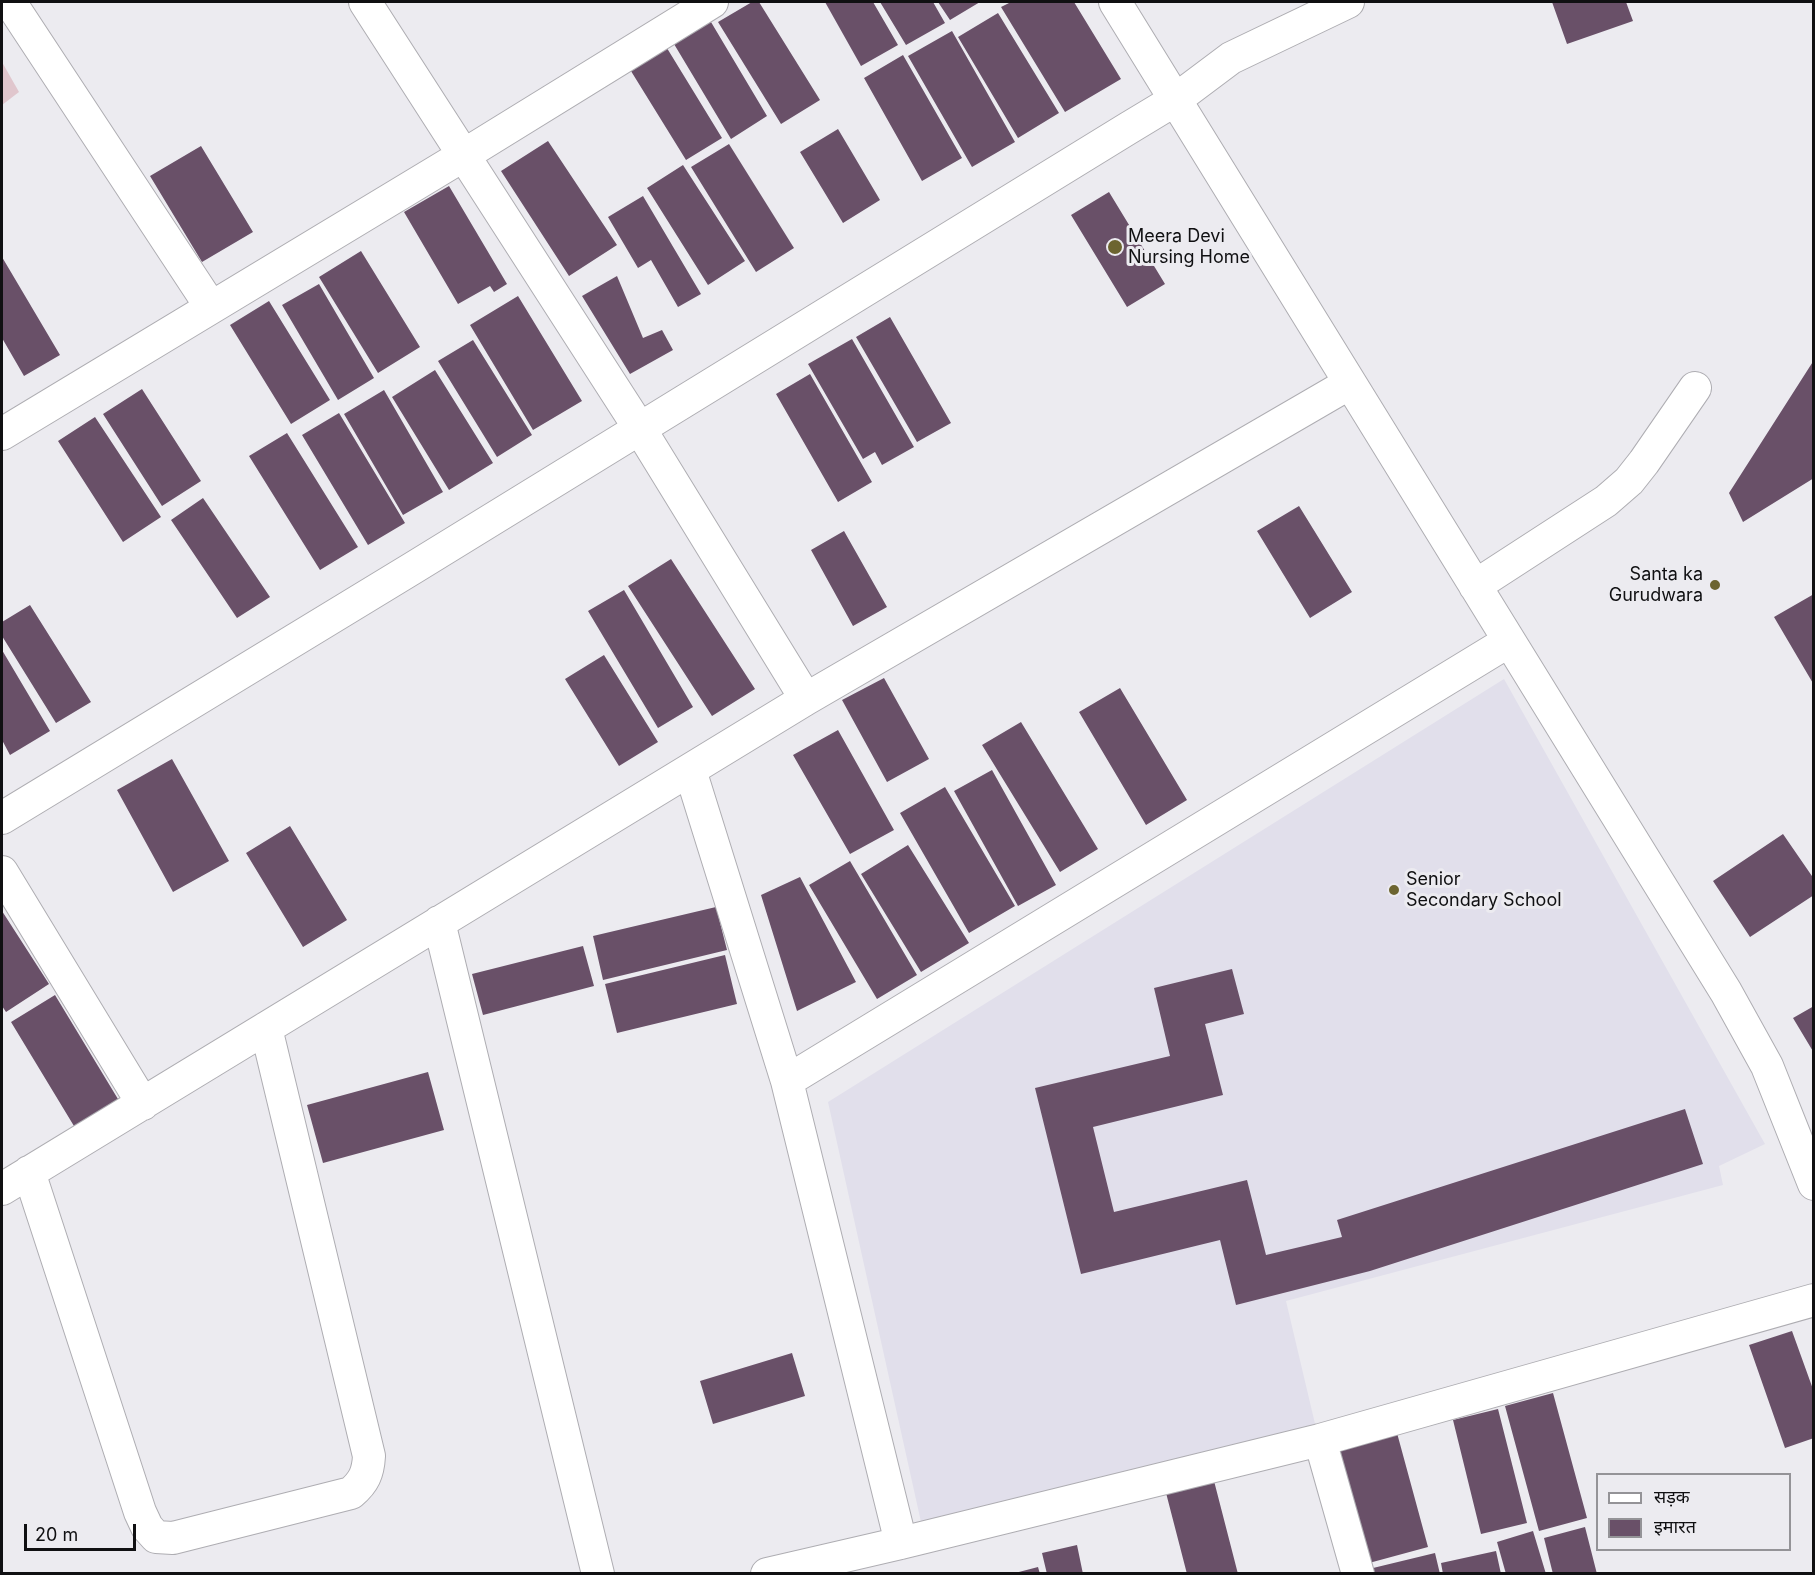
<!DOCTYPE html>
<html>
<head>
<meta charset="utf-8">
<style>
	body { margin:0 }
	#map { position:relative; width:1815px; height:1575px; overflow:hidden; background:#ecebf0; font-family:Inter,"Noto Sans Devanagari",sans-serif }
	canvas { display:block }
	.frame { position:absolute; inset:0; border:3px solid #101012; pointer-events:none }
	.legend { position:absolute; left:1596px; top:1473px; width:195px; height:78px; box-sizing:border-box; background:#ecebf0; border:2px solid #949397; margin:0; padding:8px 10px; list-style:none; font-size:18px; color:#101012 }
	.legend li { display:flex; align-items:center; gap:12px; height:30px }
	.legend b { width:30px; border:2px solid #949397 }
	.scale { position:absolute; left:24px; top:1524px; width:112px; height:27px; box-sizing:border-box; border:3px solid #101012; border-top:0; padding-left:8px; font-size:18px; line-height:21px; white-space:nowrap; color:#101012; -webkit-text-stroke:4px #ecebf0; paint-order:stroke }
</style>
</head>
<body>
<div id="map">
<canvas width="1815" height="1575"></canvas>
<div class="frame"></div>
<ul class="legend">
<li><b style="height:8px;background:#fff"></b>सड़क</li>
<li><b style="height:16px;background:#695068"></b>इमारत</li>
</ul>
<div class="scale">20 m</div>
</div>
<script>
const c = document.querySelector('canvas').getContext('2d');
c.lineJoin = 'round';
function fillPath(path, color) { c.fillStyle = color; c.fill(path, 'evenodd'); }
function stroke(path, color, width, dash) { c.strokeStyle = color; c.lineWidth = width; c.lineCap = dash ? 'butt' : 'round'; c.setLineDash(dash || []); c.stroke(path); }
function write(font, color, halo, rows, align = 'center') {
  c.font = font + ' Inter,sans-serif'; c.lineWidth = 6; c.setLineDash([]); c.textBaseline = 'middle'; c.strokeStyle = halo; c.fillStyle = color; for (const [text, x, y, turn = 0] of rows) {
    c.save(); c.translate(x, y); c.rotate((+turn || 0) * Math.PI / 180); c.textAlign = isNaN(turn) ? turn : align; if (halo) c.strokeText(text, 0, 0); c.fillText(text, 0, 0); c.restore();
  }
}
fillPath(new Path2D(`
	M1504 679 1765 1144 1719 1166 1723 1185 1286 1301 1316 1428 921 1522 828 1102Z`), '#e1dfeb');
fillPath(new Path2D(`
	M2 62 19 92 2 105Z`), '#e0c6cd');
fillPath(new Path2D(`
	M752 2H759L820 100 781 124 718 22Z
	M825 2H873L898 45 861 66Z
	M880 2H933L945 23 906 45Z
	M938 2H980L950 20Z
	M1011 2H1074L1121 79 1065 112 1001 7Z
	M1552 2H1626L1633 21 1567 44Z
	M998 13 1059 113 1018 138 958 37Z
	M708 17 767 116 731 139 671 39Z
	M952 31 1015 142 972 167 908 56Z
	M662 40 722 138 686 160 626 63Z
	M903 55 962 158 922 181 864 78Z
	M838 129 880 200 843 223 800 152Z
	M548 141 617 245 569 276 501 171Z
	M729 144 794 248 756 272 691 167Z
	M201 146 253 232 202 262 150 176Z
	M683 165 745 261 708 285 647 188Z
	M449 186 507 284 494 292 490 286 458 304 404 212Z
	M1109 192 1165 284 1127 307 1071 215Z
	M643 196 701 294 678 307 651 260 638 268 608 217Z
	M361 251 420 347 378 373 319 277Z
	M2 257 60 355 24 376 2 338Z
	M617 276 643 338 662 330 673 350 630 374 582 296Z
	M319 284 374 378 338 400 282 305Z
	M518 296 582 401 533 430 470 325Z
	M269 301 330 400 291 424 230 325Z
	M890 317 951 423 917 442 856 337Z
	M852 339 914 447 882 465 875 452 863 459 808 364Z
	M473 340 532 435 497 457 438 361Z
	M1814 360V478L1743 522 1729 493Z
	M435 370 493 463 449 490 392 397Z
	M810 374 872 482 838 502 776 394Z
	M142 389 201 481 162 506 103 414Z
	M384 390 443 492 403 515 344 414Z
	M339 413 405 523 368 545 302 435Z
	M95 417 161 517 123 542 58 441Z
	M287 433 358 547 320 570 249 456Z
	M203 498 270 597 237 618 171 520Z
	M1299 506 1352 592 1310 618 1257 531Z
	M844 531 887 607 853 626 811 550Z
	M671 559 755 689 712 716 628 586Z
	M624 590 693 707 658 728 588 611Z
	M1814 594V685L1774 617Z
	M30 605 91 702 56 723 2 636V622Z
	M2 650 50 731 10 755 2 740Z
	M604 655 658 742 619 766 565 679Z
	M884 678 929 759 887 782 842 700Z
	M1120 688 1187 800 1146 825 1079 712Z
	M1021 722 1098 849 1060 872 982 745Z
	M838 730 894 830 850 854 793 755Z
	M172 759 229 861 173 892 117 790Z
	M992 770 1056 885 1018 906 954 791Z
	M945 787 1015 906 969 933 900 813Z
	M290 826 347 920 303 947 246 853Z
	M1783 834 1814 879V895L1750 937 1713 881Z
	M908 845 969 943 921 972 861 874Z
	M850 861 917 975 877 999 809 885Z
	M800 877 856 982 797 1011 761 895Z
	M716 907 727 950 603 980 593 936Z
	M2 911 49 984 6 1012 2 1006Z
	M583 946 594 986 483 1015 472 974Z
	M725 955 737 1004 617 1033 605 984Z
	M1232 969 1244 1014 1205 1024 1223 1095 1093 1127 1114 1212 1247 1180 1266 1255 1342 1237 1337 1220 1685 1109 1703 1164 1370 1271 1236 1305 1220 1240 1081 1274 1035 1088 1170 1056 1154 988Z
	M55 995 121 1104 77 1131 11 1022Z
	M1814 1006V1053L1793 1018Z
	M428 1072 444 1130 323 1163 307 1105Z
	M1792 1331 1814 1392V1438L1785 1448 1749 1345Z
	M792 1353 805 1396 713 1424 700 1381Z
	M1553 1393 1587 1518 1539 1531 1505 1406Z
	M1498 1409 1527 1523 1481 1534 1453 1420Z
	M1397 1433 1428 1547 1369 1563 1339 1448Z
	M1213 1477 1238 1574H1187L1165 1489Z
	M1585 1527 1597 1574H1553L1544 1538Z
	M1533 1531 1546 1574H1506L1497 1542Z
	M1077 1545 1083 1574H1047L1042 1553Z
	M1496 1551 1501 1574H1443L1441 1563Z
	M1435 1553 1440 1574H1374L1373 1568Z
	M1038 1567 1040 1574H1015V1573Z`), '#695068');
const minor = new Path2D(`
	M10 2 211 307
	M365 2 640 429 806 699
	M1115 2 1726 992 1767 1066 1814 1184
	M2 434 464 155 712 2
	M1475 586 1606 501 1629 481 1644 462 1695 388
	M690 770 787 1081 901 1543
	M2 818 413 568 1127 129 1175 100 1231 58 1348 2
	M2 872 143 1104
	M439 922 598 1574
	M787 1081 1509 641
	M29 1172 140 1512 147 1527 156 1537 173 1538 351 1493C364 1482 368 1473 369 1456L266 1028
	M2 1189 806 699 1350 383
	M1320 1440 1358 1574
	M767 1574 901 1543 1320 1440 1814 1300`);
stroke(minor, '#aeadb2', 34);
stroke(minor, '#fff', 32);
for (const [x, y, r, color] of [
	[1115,247,8,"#6c6430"],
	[1715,585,6,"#6c6430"],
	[1394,890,6,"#6c6430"]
]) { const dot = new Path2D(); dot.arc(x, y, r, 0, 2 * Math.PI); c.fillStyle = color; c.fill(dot); stroke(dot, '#ecebf0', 2); }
write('18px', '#101012', '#ecebf0', [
	["Meera Devi",1128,237],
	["Nursing Home",1128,258],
	["Santa ka",1703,575,"right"],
	["Gurudwara",1703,596,"right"],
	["Senior",1406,880],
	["Secondary School",1406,901]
], 'left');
</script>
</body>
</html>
